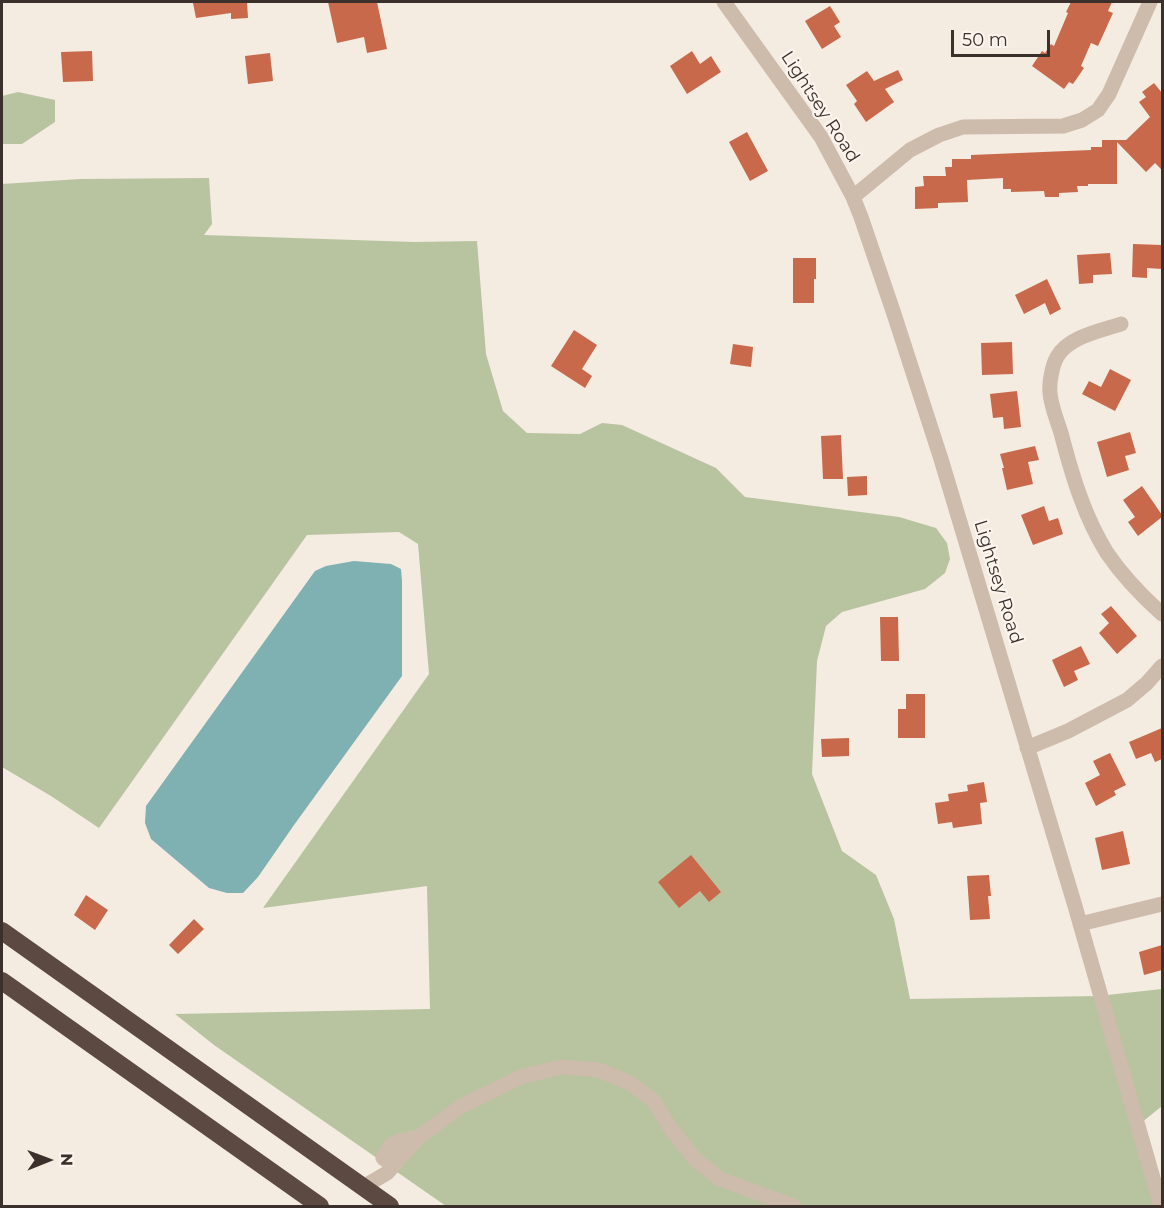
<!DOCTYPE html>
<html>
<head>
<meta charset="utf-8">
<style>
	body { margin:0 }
	#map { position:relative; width:1164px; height:1208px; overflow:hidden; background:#f4ebe1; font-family:Montserrat,sans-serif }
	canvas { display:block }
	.frame { position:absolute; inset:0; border:3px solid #3b302b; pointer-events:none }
	.north { position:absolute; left:18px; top:1130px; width:60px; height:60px; -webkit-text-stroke:4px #fbf5ee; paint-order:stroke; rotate:89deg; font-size:16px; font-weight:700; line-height:24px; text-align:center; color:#3b302b }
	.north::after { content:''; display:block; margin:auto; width:21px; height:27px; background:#3b302b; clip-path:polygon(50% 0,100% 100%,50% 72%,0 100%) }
	.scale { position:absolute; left:951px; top:30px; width:99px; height:27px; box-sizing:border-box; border:3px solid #3b302b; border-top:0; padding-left:8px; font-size:18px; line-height:21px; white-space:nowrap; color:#3b302b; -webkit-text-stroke:4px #fbf5ee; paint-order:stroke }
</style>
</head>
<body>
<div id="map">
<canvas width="1164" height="1208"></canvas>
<div class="frame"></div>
<div class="north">N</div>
<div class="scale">50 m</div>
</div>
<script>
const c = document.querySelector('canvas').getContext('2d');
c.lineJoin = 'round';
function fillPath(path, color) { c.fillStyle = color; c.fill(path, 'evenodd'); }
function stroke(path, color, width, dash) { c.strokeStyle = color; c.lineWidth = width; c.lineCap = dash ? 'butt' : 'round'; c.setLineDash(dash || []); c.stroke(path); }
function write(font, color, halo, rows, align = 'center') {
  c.font = font + ' Montserrat,sans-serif'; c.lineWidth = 4.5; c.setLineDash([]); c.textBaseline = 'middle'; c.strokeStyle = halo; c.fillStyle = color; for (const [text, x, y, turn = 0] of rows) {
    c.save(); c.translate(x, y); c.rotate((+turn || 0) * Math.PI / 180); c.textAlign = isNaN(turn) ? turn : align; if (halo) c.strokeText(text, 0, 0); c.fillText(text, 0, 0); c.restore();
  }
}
fillPath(new Path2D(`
	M18 92 55 100V122L22 144H2V96Z
	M209 178 212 224 204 235 414 242 477 241 486 354 503 411 527 433 580 434 602 423 622 425 716 468 745 497 899 517 936 528 947 543 950 559 945 573 925 589 842 612 826 626 817 661 812 774 842 851 876 875 894 919 910 999 1098 996 1162 989V1106L1136 1127 1160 1206H446L214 1045 175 1014 430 1009 427 886 263 908 429 674 418 544 399 532 307 535 99 828 51 796 2 767V184L80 179Z`), '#b8c4a0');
fillPath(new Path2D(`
	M354 561 391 564 401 569 402 581V676L294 825 258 877 243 893H227L209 888 151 839 145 823 146 806 315 571 326 566Z`), '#7fb0b2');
fillPath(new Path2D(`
	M204 2H247L248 18 231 19V13L196 18 193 3Z
	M328 2H377L387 49 367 53 364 37 337 43Z
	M1071 2H1112L1108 11 1113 13 1098 46 1091 43 1081 66 1084 68 1073 84 1069 82 1064 89 1032 66 1042 51 1045 53 1051 44 1054 46 1068 13 1066 12Z
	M830 6 840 22 834 26 841 37 822 49 805 21Z
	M92 51 93 81 63 82 61 52Z
	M692 51 700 64 711 56 721 72 687 94 670 66Z
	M270 53 273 81 248 84 245 56Z
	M898 70 903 80 885 89 894 102 866 122 854 104 857 101 846 85 867 71 874 81Z
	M1154 83 1162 93V170L1155 163 1146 172 1117 142V184H1088V186H1077L1078 192 1059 193V197H1045L1044 191 1011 192V189H1003V178L967 180 968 202 938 203V208L915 209V187L924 186 923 176H946L945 167H952V159H971V155L1091 150V147H1102V140H1126L1150 117 1139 102 1146 97 1142 92Z
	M747 132 768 171 750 181 729 142Z
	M1133 244 1162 245V269L1147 268V278L1132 277Z
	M1110 253 1112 274 1093 275V283L1079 284 1077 255Z
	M793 258H816V279H814V303H793Z
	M1047 279 1061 309 1050 315 1045 303 1024 314 1015 295Z
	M574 330 597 345 582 369 592 376 585 388 551 366Z
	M1012 342 1013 374 982 375 981 343Z
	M733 344 753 347 751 367 730 364Z
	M1110 369 1131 380 1115 411 1082 394 1089 381 1101 387Z
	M1017 391 1021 427 1004 429 1003 417 993 418 990 394Z
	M1130 432 1136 453 1125 456 1129 470 1107 477 1097 442Z
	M841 435 843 479H823L821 436Z
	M1035 446 1039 460 1028 462 1033 484 1007 490 1002 468H1004L1000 454Z
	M867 476V495L848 496 847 477Z
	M1142 486 1162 515V517L1138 536 1128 522 1135 517 1123 500Z
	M1044 506 1049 521 1058 518 1063 534 1033 545 1021 515Z
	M1111 606 1137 636 1117 654 1099 633 1109 623 1101 614Z
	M880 617H898L899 661H881Z
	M1081 646 1090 664 1074 671 1078 680 1064 687 1052 660Z
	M906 694H925V738H898V709H906Z
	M1162 728V759L1155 762 1151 753 1136 759 1129 742Z
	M849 738V756L822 757 821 739Z
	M1110 753 1126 785 1114 791 1116 795 1096 806 1085 783 1100 775 1093 761Z
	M984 782 987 802 980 803 982 824 953 828 952 822 938 824 935 803 949 801 948 794 968 791 967 785Z
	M1123 831 1130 864 1102 870 1095 838Z
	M691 855 721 892 709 902 700 891 679 908 658 882Z
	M989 875 991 896H988L990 919 970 920 967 876Z
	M86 895 108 910 95 930 74 915Z
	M194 919 204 929 178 954 169 945Z
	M1162 945V970L1144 975 1139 952Z`), '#c8694b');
stroke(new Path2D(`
	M724 2 821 137 853 197 861 217 894 314 941 459 1075 906 1161 1206
	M853 197 910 150 939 135 963 127 1063 126 1082 120 1098 110 1109 94 1150 2
	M1121 324C1100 331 1068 337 1057 357 1052 366 1049 383 1050 393 1051 406 1057 420 1061 433 1072 475 1084 516 1107 553 1122 575 1142 596 1162 614
	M1027 748 1068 731 1127 700 1147 683 1162 666
	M1080 924 1162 904
	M393 1165 383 1158C393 1138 399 1142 419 1137
	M363 1187 387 1173 419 1137 460 1107 521 1077 561 1067 599 1070 630 1083 653 1100 671 1129 696 1160 720 1179 794 1206`), '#cdbbac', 15);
stroke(new Path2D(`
	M2 931 390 1206
	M2 981 320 1206`), '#5c4a42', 18);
write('18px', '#3b302b', '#fbf5ee', [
	["Lightsey Road",820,107,57],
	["Lightsey Road",998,582,73]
]);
</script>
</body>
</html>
